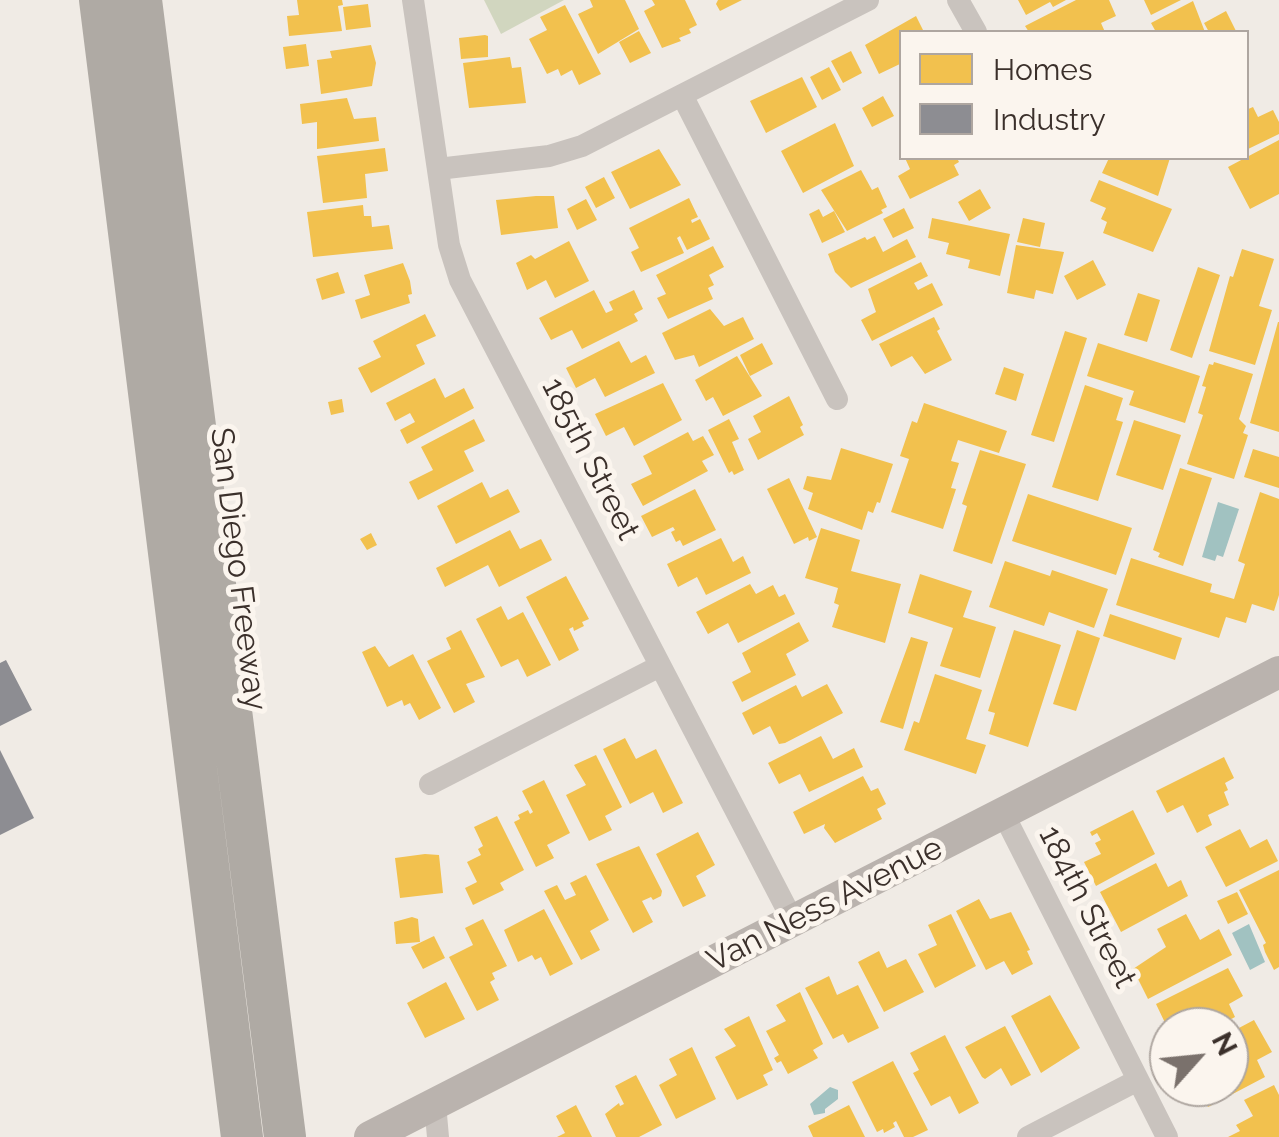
<!DOCTYPE html>
<html>
<head>
<meta charset="utf-8">
<style>
	body { margin:0 }
	#map { position:relative; width:1279px; height:1137px; overflow:hidden; background:#f0ebe5; font-family:Raleway,sans-serif }
	canvas { display:block }
	.legend { position:absolute; left:899px; top:30px; width:350px; height:130px; box-sizing:border-box; background:#fbf5ee; border:2px solid #aea6a0; margin:0; padding:12px 18px; list-style:none; font-size:30px; color:#3b302b }
	.legend li { display:flex; align-items:center; gap:20px; height:50px }
	.legend b { width:50px; border:2px solid #aea6a0 }
	.north { position:absolute; left:1149px; top:1007px; width:100px; height:100px; box-sizing:border-box; background:#fbf5ee; border:2px solid #aea6a0; border-radius:50%; rotate:63deg; font-size:28px; font-weight:700; line-height:40px; text-align:center; color:#3b302b }
	.north::after { content:''; display:block; margin:auto; width:35px; height:45px; background:#7a716c; clip-path:polygon(50% 0,100% 100%,50% 72%,0 100%) }
</style>
</head>
<body>
<div id="map">
<canvas width="1279" height="1137"></canvas>
<ul class="legend">
<li><b style="height:28px;background:#f2c14e"></b>Homes</li>
<li><b style="height:28px;background:#8d8d92"></b>Industry</li>
</ul>
<div class="north">N</div>
</div>
<script>
const c = document.querySelector('canvas').getContext('2d');
c.lineJoin = 'round';
function fillPath(path, color) { c.fillStyle = color; c.fill(path, 'evenodd'); }
function stroke(path, color, width, dash) { c.strokeStyle = color; c.lineWidth = width; c.lineCap = dash ? 'butt' : 'round'; c.setLineDash(dash || []); c.stroke(path); }
function write(font, color, halo, rows, align = 'center') {
  c.font = font + ' Raleway,sans-serif'; c.lineWidth = 10; c.setLineDash([]); c.textBaseline = 'middle'; c.strokeStyle = halo; c.fillStyle = color; for (const [text, x, y, turn = 0] of rows) {
    c.save(); c.translate(x, y); c.rotate((+turn || 0) * Math.PI / 180); c.textAlign = isNaN(turn) ? turn : align; if (halo) c.strokeText(text, 0, 0); c.fillText(text, 0, 0); c.restore();
  }
}
fillPath(new Path2D(`
	M484 0H564L501 34Z`), '#d1d6bf');
fillPath(new Path2D(`
	M1218 502 1239 509 1223 557 1217 555 1215 561 1202 557Z
	M1249 924 1265 962 1250 970 1232 933Z
	M830 1087 838 1090V1099L825 1109V1113L814 1115 810 1104Z`), '#a1c2c1');
fillPath(new Path2D(`
	M297 0H342L343 5 338 6 342 31 289 36 287 16 299 15Z
	M590 0H625L639 29 598 54 578 14 593 7Z
	M652 0H685L697 25 689 29 691 33 679 38 681 41 662 48 644 11 655 5Z
	M718 0H742L720 11 716 4Z
	M1018 0H1066L1053 7 1050 2 1026 15Z
	M1076 0H1109L1116 16 1101 23 1105 32H1029L1025 26Z
	M1144 0H1181L1151 15Z
	M1193 1 1205 32H1156L1151 23Z
	M368 4 371 27 346 30 343 7Z
	M565 5 601 74 579 85 572 70 561 76 558 69 547 74 529 39 547 30 540 17Z
	M1226 11 1236 31 1209 32 1204 23Z
	M916 16 924 32H902V63L879 74 865 45Z
	M639 31 651 53 630 63 619 42Z
	M485 35 488 36V57L461 59 459 38Z
	M306 44 309 66 286 69 283 47Z
	M371 45 376 63 372 86 321 94 317 60 332 58 330 51Z
	M851 51 862 73 843 83 831 61Z
	M510 57 512 68 521 67 526 103 469 108 463 63Z
	M829 67 841 90 822 100 810 77Z
	M802 77 817 107 766 133 750 101Z
	M883 96 894 116 872 127 862 108Z
	M347 98 354 119 376 117 379 141 317 149V122L302 124 300 104Z
	M1253 107 1258 117 1273 110 1279 122V134L1246 150V110Z
	M835 123 854 166 803 193 781 151Z
	M1279 140V194L1250 209 1228 167Z
	M385 148 388 171 365 174 367 198 323 203 317 156Z
	M659 149 681 185 630 209 611 172Z
	M905 158H957L959 162 954 165 959 175 910 199 898 176 910 169Z
	M1109 158H1170L1158 196 1102 173Z
	M861 170 872 190 878 187 887 207 881 210 883 213 847 231 821 190Z
	M604 177 615 198 596 208 585 187Z
	M1099 180 1172 209 1153 252 1103 233 1107 222 1101 219 1106 208 1090 201Z
	M980 189 991 208 969 221 958 202Z
	M536 196H554L558 228 501 235 496 200Z
	M689 198 698 217 691 220 692 223 700 219 710 239 687 250 680 236 677 238 684 253 641 272 631 252 639 248 629 228Z
	M586 199 597 220 577 230 567 209Z
	M363 205 364 216H371L372 227 389 225 393 249 313 257 307 212Z
	M904 208 914 228 893 238 883 219Z
	M819 209 823 217 834 211 845 232 822 243 809 214Z
	M932 218 1010 234 1000 276 968 268 970 260 946 254 949 243 928 238Z
	M1023 218 1045 223 1040 247 1017 242Z
	M875 236 883 252 907 239 916 257 851 288 835 272 828 254 865 237 867 240Z
	M569 241 589 281 555 298 546 280 527 290 516 263 531 255 535 259Z
	M1016 245 1064 252 1053 294 1036 290 1034 299 1007 293Z
	M713 246 724 267 709 275 714 285 708 288 713 299 668 319 657 298 666 294 656 275Z
	M1242 249 1274 259 1259 306 1272 310 1255 365 1209 351 1230 276 1233 277Z
	M1093 260 1106 285 1077 300 1064 276Z
	M921 262 928 276 914 283 918 290 932 283 943 305 872 341 861 320 876 312 868 289Z
	M403 263 410 281 412 294 408 295 410 303 361 319 355 300 370 295 364 275Z
	M1198 267 1220 275 1192 358 1170 350Z
	M338 272 345 293 322 300 316 279Z
	M594 290 606 313 613 310 609 302 634 290 643 309 634 314 638 321 582 349 572 330 551 340 539 318Z
	M1138 293 1160 300 1147 342 1124 335Z
	M710 309 724 326 743 317 754 339 699 367 694 355 675 360 662 333Z
	M425 314 436 336 416 345 425 364 371 393 358 368 381 357 373 341Z
	M934 317 940 329 937 331 952 360 925 374 912 356 891 367 879 344Z
	M1278 322H1279V432L1250 423Z
	M1065 331 1087 338 1054 442 1031 435Z
	M619 341 631 363 646 355 655 373 605 397 595 378 576 388 566 368Z
	M762 343 773 364 750 376 740 355Z
	M1098 343 1200 376 1185 423 1129 405 1134 391 1087 376Z
	M737 356 762 396 723 416 713 397 706 401 695 380Z
	M1214 362 1253 374 1239 419 1246 426 1243 433 1248 435 1234 479 1187 464 1203 415 1198 413 1206 387 1202 386 1209 364 1213 365Z
	M1004 367 1024 374 1016 401 995 394Z
	M435 378 445 398 464 388 474 408 407 444 400 430 415 422 410 413 395 421 386 403Z
	M663 383 682 420 634 446 624 427 606 436 595 414Z
	M1085 385 1123 398 1116 420 1123 422 1098 501 1052 487Z
	M789 396 803 425 800 427 804 435 758 460 748 439 761 432 753 416Z
	M342 399 344 412 331 415 328 402Z
	M924 403 1007 431 999 453 958 440 951 461 959 463 951 488 956 489 943 529 891 512 909 459 900 456 912 421 917 423Z
	M474 419 485 441 464 451 474 471 418 500 409 482 433 470 421 447Z
	M729 419 739 439 732 442 744 470 734 475 732 471 729 473 708 430Z
	M1134 420 1181 435 1163 490 1116 475Z
	M688 432 693 441 703 436 714 455 702 461 708 471 643 506 631 484 652 474 643 456Z
	M841 448 893 464 880 503 877 502 873 513 868 511 862 530 808 509 813 493 803 489 807 476 831 480Z
	M1253 449 1279 457V488L1244 477Z
	M980 450 1026 464 992 564 953 551 967 506 962 504Z
	M1180 468 1212 478 1183 566 1158 557 1160 553 1153 550Z
	M789 478 817 537 809 541 808 537 794 544 767 489Z
	M482 482 490 498 508 489 520 512 456 544 437 506Z
	M695 489 716 530 683 546 680 540 676 542 671 532 675 530 673 527 652 537 641 516Z
	M1260 492 1279 499V595L1274 611 1252 604 1246 623 1226 617 1219 638 1116 605 1131 558 1212 584 1210 592 1234 599 1245 564 1238 561Z
	M1028 494 1132 528 1116 575 1012 541Z
	M821 528 860 540 851 571 901 584 885 643 832 627 839 605 834 603 838 588 805 578Z
	M510 530 520 549 541 539 552 560 499 587 488 565 445 587 436 568Z
	M371 533 377 545 367 550 360 539Z
	M721 538 733 562 743 556 751 573 706 595 697 577 678 587 667 564Z
	M1005 561 1050 576 1052 570 1108 589 1094 628 1049 612 1044 626 989 607Z
	M920 574 972 591 963 617 996 627 980 678 940 666 953 628 908 613Z
	M566 576 589 619 582 622 584 626 574 631 573 627 569 629 579 650 559 661 526 597Z
	M750 584 756 594 773 585 779 597 785 594 795 614 738 643 728 623 708 634 696 612Z
	M501 606 508 620 523 612 551 665 527 677 518 659 501 667 476 619Z
	M1110 614 1182 638 1175 660 1103 636Z
	M799 622 809 641 786 654 796 675 742 702 732 682 751 672 742 653Z
	M461 630 485 677 466 684 475 702 454 713 427 661 451 649 446 638Z
	M1014 630 1061 645 1028 747 989 734 995 713 988 711Z
	M1077 630 1100 638 1076 711 1053 704Z
	M911 637 928 642 903 729 880 722Z
	M375 646 389 667 413 654 441 708 419 720 410 703 404 706 402 700 387 707 362 652Z
	M935 674 982 690 966 739 986 745 976 774 904 750 914 721 919 723Z
	M827 684 843 713 785 743 779 744 770 726 753 735 742 713 796 685 802 697Z
	M821 736 833 759 854 748 863 767 809 792 800 774 779 784 768 763Z
	M625 738 636 759 656 749 683 803 663 813 653 792 630 804 603 749Z
	M596 755 622 807 605 816 612 830 589 841 566 795 586 785 574 765Z
	M1224 757 1234 778 1225 783 1228 790 1224 792 1229 805 1208 815 1212 825 1197 833 1183 805 1167 813 1156 791Z
	M863 776 871 791 878 788 886 804 877 809 882 819 835 843 824 828 825 824 804 834 793 812Z
	M544 780 570 833 547 845 554 858 536 867 514 822 520 819 518 815 528 810 530 814 533 812 522 791Z
	M1133 810 1155 854 1096 886 1084 862 1101 854 1095 843 1101 840 1097 833 1092 836 1090 832Z
	M497 816 524 870 500 883 504 890 473 905 465 888 477 882 467 862 481 855 478 849 483 846 474 827Z
	M1240 829 1250 848 1267 839 1278 861 1226 887 1205 847Z
	M698 832 715 865 696 876 706 896 683 907 656 854Z
	M639 846 662 891 661 896 653 900 651 897 642 901 653 922 633 933 596 864Z
	M425 854 439 855 443 893 400 898 395 858Z
	M1156 863 1168 887 1181 880 1188 896 1121 932 1100 892Z
	M1279 870V967L1274 970 1265 952 1263 945 1266 943 1239 890Z
	M586 875 609 920 590 931 600 950 581 960 544 891 557 885 565 900 576 895 570 883Z
	M1237 892 1248 914 1228 924 1217 901Z
	M979 899 990 919 1011 912 1030 950 1027 951 1033 964 1012 975 1004 961 986 970 956 911Z
	M544 909 573 964 550 976 541 957 535 960 532 955 518 962 504 930Z
	M951 914 976 966 935 988 918 954 937 945 928 925Z
	M1186 914 1200 940 1219 929 1232 955 1148 999 1133 969 1166 947 1157 929Z
	M412 917 418 919 420 942 396 944 394 922Z
	M483 919 507 966 492 973 495 979 490 982 499 1000 477 1011 449 957 473 945 465 928Z
	M434 936 445 958 423 969 411 947Z
	M879 951 887 968 906 959 924 992 884 1012 858 962Z
	M1228 968 1243 996 1229 1004 1235 1017 1216 1027H1167L1156 1004Z
	M829 976 837 995 858 985 879 1028 848 1043 843 1034 833 1039 805 988Z
	M446 982 465 1019 425 1038 407 1003Z
	M800 992 823 1044 813 1050 818 1058 788 1074 781 1061 777 1063 774 1058 779 1055 766 1031 786 1021 776 1005Z
	M1050 995 1080 1048 1041 1073 1011 1016Z
	M749 1016 773 1070 763 1075 768 1085 737 1100 715 1057 736 1046 724 1029Z
	M1254 1020 1272 1052 1257 1060 1265 1077 1208 1107 1198 1087H1229V1046L1242 1039 1237 1029Z
	M1005 1026 1031 1075 1011 1086 1001 1068 985 1079 982 1077 965 1047Z
	M945 1035 979 1103 959 1114 950 1096 931 1106 913 1073 919 1070 910 1053Z
	M692 1047 716 1099 676 1119 659 1085 677 1075 669 1059Z
	M893 1061 928 1130 913 1137H904L896 1121 893 1123 895 1127 884 1133 883 1129 877 1132 852 1082Z
	M636 1075 662 1125 639 1137H616L605 1114 619 1103 620 1106 624 1104 615 1086Z
	M1274 1085 1279 1095V1137H1228L1240 1131 1236 1125 1253 1116 1244 1100Z
	M576 1105 592 1137H557L565 1133 556 1116Z
	M849 1105 865 1137H813L808 1126Z`), '#f2c14e');
fillPath(new Path2D(`
	M6 660 32 710 0 726V663Z
	M0 750 34 818 0 835Z`), '#8d8d92');
stroke(new Path2D(`
	M413 0 449 245 460 280 793 921
	M958 0 976 32
	M682 95 837 399
	M438 169 549 156 582 146 868 0
	M430 784 660 666
	M1003 813 1167 1137
	M435 1104 438 1137
	M1028 1137 1138 1080`), '#c9c3be', 22);
stroke(new Path2D(`
	M370 1137 1279 672`), '#bab3ae', 32);
stroke(new Path2D(`
	M100 0 242 1137
	M141 0 285 1137`), '#afaaa4', 42);
write('32px', '#3b302b', '#fbf5ee', [
	["185th Street",590,459,63],
	["San Diego Freeway",238,569,83],
	["Van Ness Avenue",825,905,-27],
	["184th Street",1087,907,63]
]);
</script>
</body>
</html>
